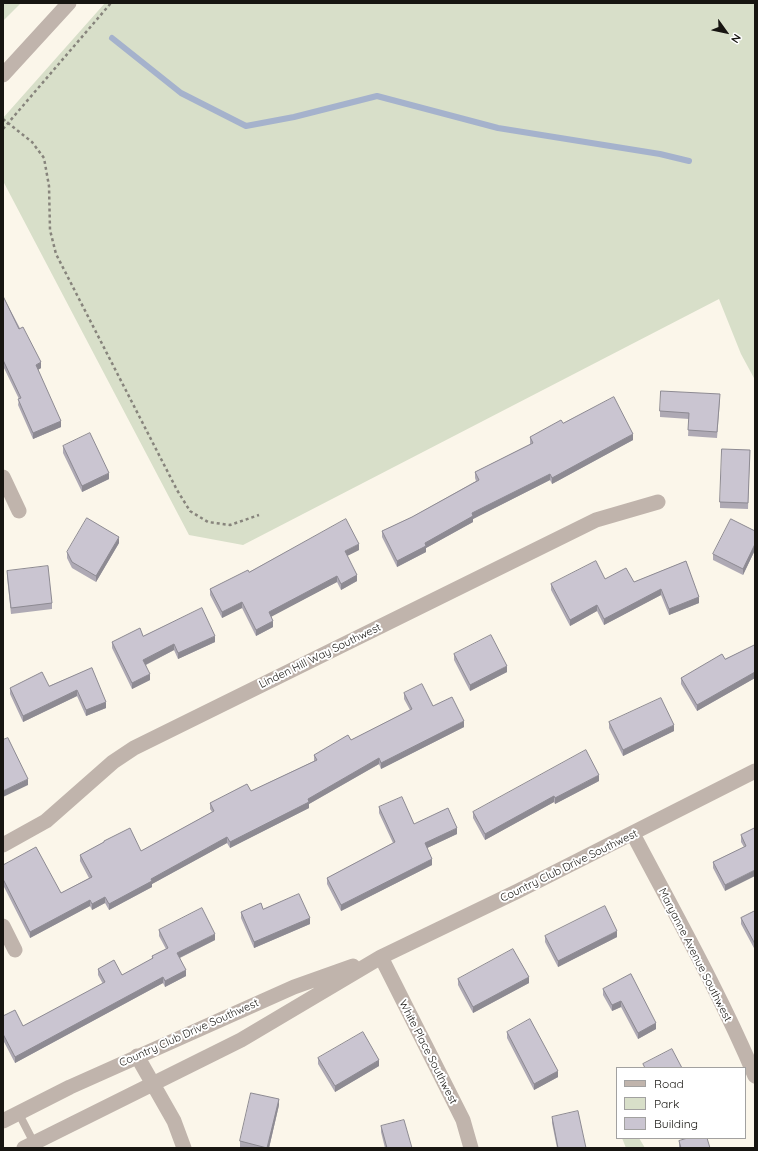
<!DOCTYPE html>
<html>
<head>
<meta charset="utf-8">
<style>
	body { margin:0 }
	#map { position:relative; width:758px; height:1151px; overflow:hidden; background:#fbf6ea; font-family:Quicksand,sans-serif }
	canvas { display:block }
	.frame { position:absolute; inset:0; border:4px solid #171511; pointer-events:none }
	.legend { position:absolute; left:616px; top:1067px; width:130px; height:72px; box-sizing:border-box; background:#fff; border:1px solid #a2a1a0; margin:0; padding:5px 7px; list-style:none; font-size:12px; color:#171511 }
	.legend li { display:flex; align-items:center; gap:8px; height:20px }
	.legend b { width:20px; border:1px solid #a2a1a0 }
	.north { position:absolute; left:706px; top:12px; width:40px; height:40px; -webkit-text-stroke:3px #fff; paint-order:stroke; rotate:123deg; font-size:11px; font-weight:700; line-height:16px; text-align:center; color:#171511 }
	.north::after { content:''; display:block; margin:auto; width:14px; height:18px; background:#171511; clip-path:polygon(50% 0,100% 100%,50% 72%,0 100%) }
</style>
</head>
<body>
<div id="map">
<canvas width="758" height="1151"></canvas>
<div class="frame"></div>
<ul class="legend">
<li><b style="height:5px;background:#c0b4ac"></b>Road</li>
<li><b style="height:11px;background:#d8dfc9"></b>Park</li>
<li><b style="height:11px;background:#cac5d1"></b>Building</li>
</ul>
<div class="north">N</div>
</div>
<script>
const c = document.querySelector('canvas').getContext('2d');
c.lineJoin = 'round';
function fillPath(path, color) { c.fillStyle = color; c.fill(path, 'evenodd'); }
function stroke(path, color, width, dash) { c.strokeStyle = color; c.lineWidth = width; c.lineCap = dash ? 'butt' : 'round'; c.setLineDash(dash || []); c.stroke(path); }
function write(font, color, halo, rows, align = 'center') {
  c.font = font + ' Quicksand,sans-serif'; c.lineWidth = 4; c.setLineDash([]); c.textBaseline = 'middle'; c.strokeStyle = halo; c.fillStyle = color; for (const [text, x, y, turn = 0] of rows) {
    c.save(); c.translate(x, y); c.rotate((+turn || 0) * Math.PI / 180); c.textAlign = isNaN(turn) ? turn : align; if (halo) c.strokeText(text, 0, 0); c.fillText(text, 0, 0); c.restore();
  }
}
fillPath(new Path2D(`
	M3 3H21L3 21Z
	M105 3H755V380L741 354 719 299 243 545 189 535 3 181V118Z
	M622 1138H639L645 1148H626Z`), '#d8dfc9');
stroke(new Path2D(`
	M112 38 181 93 246 126 294 117 377 96 498 128 660 154 689 161`), '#a5b2cc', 6);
stroke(new Path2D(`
	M3 119 32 142 44 158 49 186 50 230 56 254 177 490 190 511 208 522 230 525 259 515
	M3 129 111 3`), '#87847c', 2.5, [3, 3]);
stroke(new Path2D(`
	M19 1114 34 1143`), '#c0b4ac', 8);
stroke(new Path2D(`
	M3 75 69 3
	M3 477 19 511
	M633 834C675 914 720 993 755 1076
	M3 845 46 821 113 762 134 748 596 520 658 502
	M3 926 15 950
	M381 957 463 1120 471 1148
	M137 1056 174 1121 184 1148
	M3 1121 70 1087 294 987 353 966
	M24 1148 241 1040 381 957 518 891 755 771`), '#c0b4ac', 15);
fillPath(new Path2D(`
	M3 296 41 368 38 370 61 427 33 439 18 405 19 399 3 366Z
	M720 400 717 438 688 436 689 419 660 417V411Z
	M563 423 633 440 552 484 550 480 473 519V522L426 548V552L397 567 382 537V531L412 517 476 481 475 478V472L530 444V437Z
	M63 446 109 479 82 492 63 453Z
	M750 450 748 509 720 508V502Z
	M755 531V550L743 575 713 560V554Z
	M119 543 96 582 72 568 67 558V552Z
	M359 550 347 556 357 581 341 590 337 582 271 616 273 627 256 636 242 608 222 618 210 595V589L249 572Z
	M686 561 699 603 669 615 661 595 604 625 597 611 570 626 551 590V584L605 579 634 582Z
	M7 571 52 603V609L11 614 7 577Z
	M143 636 215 642 178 659 174 650 146 665 150 680 132 689 112 648V642Z
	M755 645V678L697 711 681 684V678L725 659Z
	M454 654 507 672 470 691 454 660Z
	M92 668 106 708 86 716 77 696 23 722 10 694V688L49 686Z
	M404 693 433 706 464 727 381 769 379 764 309 804V808L230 848 227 843 152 884V887L109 910 105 903 92 910 90 906 30 938 3 885V865L61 893 89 878 80 861V855L104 842V841L141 851 212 812 210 809V803L251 791 314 761V755L351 740 410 710 404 699Z
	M609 722 674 731 623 756 609 728Z
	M599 781 555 804 554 802 485 840 473 818V812Z
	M379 807 414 824 457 834 427 848 432 865 341 911 327 884V878L393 843 379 813Z
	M755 828 725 891 713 868V862L744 847 741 842V835Z
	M263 909 310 924 254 948 241 918V912Z
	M755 911V950L741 924V918Z
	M159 930 215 940 180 958 186 976 165 987 163 983 15 1063 3 1040V1016L23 1026 103 984 98 975V969L122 975 152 959V956L166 949 159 936Z
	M545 936 617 937 558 967 545 942Z
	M631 974 656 1029 638 1039 621 1007 612 1011 603 995V989Z
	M458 979 529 983 473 1013 458 985Z
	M507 1032 558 1077 534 1090 507 1038Z
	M318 1058 379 1066 335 1092 318 1064Z
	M279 1105 269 1148H243L240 1147V1141Z
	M552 1117 586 1148H557L552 1123Z
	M381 1126 412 1148H385L381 1132Z
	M679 1141 710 1148H679Z`), '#aea9b4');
fillPath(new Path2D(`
	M41 362V368L36 371V365Z
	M61 421V427L33 439V433Z
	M633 434V440L552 484V478Z
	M109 473V479L82 492V486Z
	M550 474V480L473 519V522L426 548V552L397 567V561L472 513Z
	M119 537V543L96 582V576Z
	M359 544V550L345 557V551Z
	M755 544V550L743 575V569Z
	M357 575V581L341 590V584Z
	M337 576V582L269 618V612Z
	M661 589V595L604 625V619Z
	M699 597V603L669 615V609Z
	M242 602V608L222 618V612Z
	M597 605V611L570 626V620Z
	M273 621V627L256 636V630Z
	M215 636V642L178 659V653Z
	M174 644V650L143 666V660Z
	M507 666V672L470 691V685Z
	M755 672V678L697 711V705Z
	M150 674V680L132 689V683Z
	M77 690V696L23 722V716Z
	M106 702V708L86 716V710Z
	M464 721V727L381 769V763Z
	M674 725V731L623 756V750Z
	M379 758V764L309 804V808L230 848V842L308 799Z
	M599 775V781L555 804V798Z
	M28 779V785L3 797V791Z
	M554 796V802L485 840V834Z
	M457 828V834L425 849V843Z
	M227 837V843L152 884V887L109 910V904L151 879Z
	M432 859V865L341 911V905Z
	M755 870V876L725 891V885Z
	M105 897V903L92 910V904Z
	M90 900V906L30 938V932Z
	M310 918V924L254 948V942Z
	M617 931V937L558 967V961Z
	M215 934V940L177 959V953Z
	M186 970V976L165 987V981Z
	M163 977V983L15 1063V1057Z
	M529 977V983L473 1013V1007Z
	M621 1001V1007L612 1011V1005Z
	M656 1023V1029L638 1039V1033Z
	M379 1060V1066L335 1092V1086Z
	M558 1071V1077L534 1090V1084Z
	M279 1099V1105L269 1148H267Z`), '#8d8a92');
const building = new Path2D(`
	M3 296 19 329 23 327 41 362 36 365 61 421 33 433 18 399 21 398 3 360Z
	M661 391 720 394 717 432 688 430 689 413 660 411Z
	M614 397 633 434 552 478 550 474 472 513 473 516 425 543 426 546 397 561 382 531 412 517 479 480 475 472 533 443 530 437 561 420 563 423Z
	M90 433 109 473 82 486 63 446Z
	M722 449 750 450 748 503 720 502Z
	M87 518 119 537 96 576 72 562 67 552Z
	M346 519 359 544 345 551 357 575 341 584 337 576 269 612 273 621 256 630 242 602 222 612 210 589 248 570 249 572Z
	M731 519 755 531V544L743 569 713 554Z
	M596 561 605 579 626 568 634 582 686 561 699 597 669 609 661 589 604 619 597 605 570 620 551 584Z
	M48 566 52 603 11 608 7 571Z
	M202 608 215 636 178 653 174 644 143 660 150 674 132 683 112 642 140 628 143 636Z
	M491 635 507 666 470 685 454 654Z
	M755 645V672L697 705 681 678 722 654 725 659Z
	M92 668 106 702 86 710 77 690 23 716 10 688 42 672 49 686Z
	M422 684 433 706 452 697 464 721 381 763 379 758 308 799 309 802 230 842 227 837 151 879 152 881 109 904 105 897 92 904 90 900 30 932 3 879V865L36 847 61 893 92 877 80 855 104 842V841L130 828 141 851 214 811 210 803 247 784 251 791 317 760 314 755 348 735 351 740 412 709 404 693Z
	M661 698 674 725 623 750 609 722Z
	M8 738 28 779 3 791V740Z
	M586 750 599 775 555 798 554 796 485 834 473 812Z
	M402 797 414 824 448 808 457 828 425 843 432 859 341 905 327 878 395 842 379 807Z
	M755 828V870L725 885 713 862 746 846 741 835Z
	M299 894 310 918 254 942 241 912 261 903 263 909Z
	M605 906 617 931 558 961 545 936Z
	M202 908 215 934 177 953 186 970 165 981 163 977 15 1057 3 1034V1016L15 1010 23 1026 105 982 98 969 114 960 122 975 153 958 152 956 168 948 159 930Z
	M755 911V944L741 918Z
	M513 949 529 977 473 1007 458 979Z
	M631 974 656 1023 638 1033 621 1001 612 1005 603 989Z
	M530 1019 558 1071 534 1084 507 1032Z
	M363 1032 379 1060 335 1086 318 1058Z
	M672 1049 682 1068H645L643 1064Z
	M251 1093 279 1099 267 1148 240 1141Z
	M578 1111 586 1148H558L552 1117Z
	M404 1120 412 1148H387L381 1126Z
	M688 1138H707L710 1148H681L679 1141Z`);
fillPath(building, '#cac5d1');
stroke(building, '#8d8a92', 1);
write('11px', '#171511', '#fff', [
	["Linden Hill Way Southwest",320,656,-26],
	["Country Club Drive Southwest",569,866,-26],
	["Maryanne Avenue Southwest",695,955,63],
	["Country Club Drive Southwest",189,1033,-24],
	["White Place Southwest",428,1052,63]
]);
</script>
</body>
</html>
